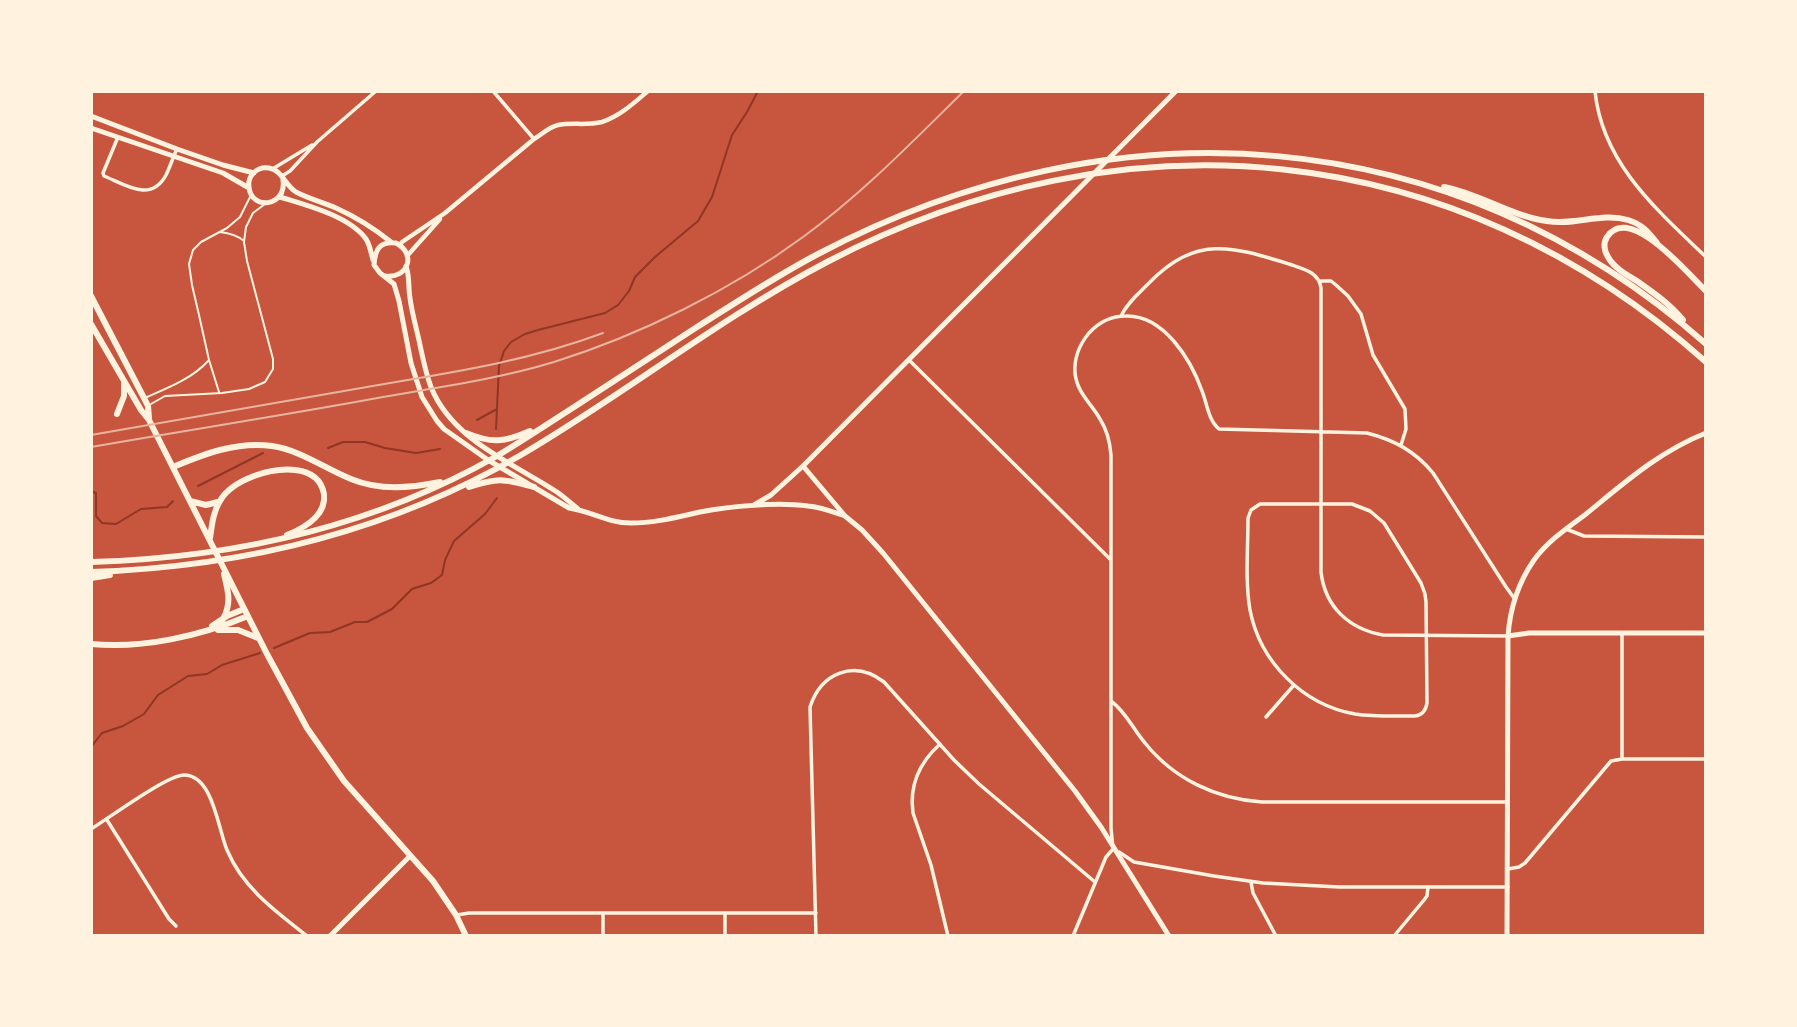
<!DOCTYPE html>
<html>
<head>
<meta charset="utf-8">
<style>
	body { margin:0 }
	#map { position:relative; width:1797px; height:1027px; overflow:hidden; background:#c8553d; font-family:"PT Serif",serif }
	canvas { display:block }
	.frame { position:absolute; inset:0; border:93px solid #fff3e0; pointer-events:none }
</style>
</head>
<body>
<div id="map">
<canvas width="1797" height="1027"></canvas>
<div class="frame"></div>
</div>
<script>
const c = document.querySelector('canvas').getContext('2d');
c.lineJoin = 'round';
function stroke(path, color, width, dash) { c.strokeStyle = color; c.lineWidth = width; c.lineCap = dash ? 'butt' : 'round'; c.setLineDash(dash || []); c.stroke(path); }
stroke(new Path2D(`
	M477 420 497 409
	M496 429 499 366 504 351 511 342 525 334 538 330 605 313 618 305 629 291 635 277 655 257 698 221 712 197 732 135 747 112 758 91
	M328 448 343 442H365L385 448 416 453 440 449
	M198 486 263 453
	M91 491 96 493V516L102 523 116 524 141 509 167 507 173 501
	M274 648 310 633 330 632 355 622H367L392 609 412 589 431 583 442 575 445 560 454 541 485 514 497 498
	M91 747 102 733 123 726 144 714 158 695 188 676 207 674 222 665 260 653`), '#8f3625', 2);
stroke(new Path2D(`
	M220 232C229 233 237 235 244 241
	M219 392 209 360 199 315 192 285 189 264 193 250 201 242 227 228 240 217 251 195
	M147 397C168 388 193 378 208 361
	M151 404 165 396 222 393 249 389 265 382 273 369V359L247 261 244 242 246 227 253 213 265 204`), '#fff3e0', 2);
stroke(new Path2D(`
	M493 91 534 139
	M1595 91C1602 163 1657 210 1706 257
	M118 137 103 173 104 176C126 185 151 203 166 175 170 167 173 157 177 149
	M274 168 312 145
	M282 176 290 171 317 142 376 91
	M1321 281H1331L1336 285 1348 296 1361 314 1373 355 1405 409 1406 429 1401 445
	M1121 316C1127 303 1139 293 1149 283 1196 235 1231 246 1289 264 1303 269 1319 272 1321 288V572C1325 607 1349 629 1383 635L1508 636
	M909 360 1111 560
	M1260 504H1352L1370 511 1384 523 1421 583 1425 594 1426 602 1427 703C1426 710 1422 715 1415 716 1395 716 1375 717 1355 714 1303 705 1260 662 1250 610 1245 581 1248 548 1248 518L1251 510Z
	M1566 529 1584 536 1706 537
	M1622 633V759
	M1111 701C1126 712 1133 729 1145 743 1174 779 1216 799 1262 802H1508
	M1266 717 1294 685
	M940 744C919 763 909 785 913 813L931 865 948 936
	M107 820 169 919 176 926
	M91 829C109 818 167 775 184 775 213 775 218 829 227 850 243 888 275 911 307 936
	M1119 852 1134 862 1214 876 1263 883 1339 887H1508
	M1508 869 1519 867 1525 863 1611 761 1622 759H1706
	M1251 882 1253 893 1276 936
	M457 915 469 913H816
	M603 936V914
	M725 936V914
	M816 936 810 707C821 673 854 659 884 682L954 760 979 784 1095 882
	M1073 936 1106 857 1113 849 1111 828V455C1110 442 1107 430 1100 419 1091 403 1077 393 1075 373 1074 358 1079 345 1089 333 1099 322 1111 316 1126 316 1164 315 1191 360 1202 391 1207 403 1208 420 1219 429L1367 433C1394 440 1415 451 1433 473L1506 587 1514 598
	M1394 936 1424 900 1427 896 1428 887`), '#fff3e0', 3.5);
stroke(new Path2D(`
	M400 245 402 242 445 213 534 139C541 135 549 127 558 125 572 122 586 126 602 122 620 116 634 103 648 91
	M407 256 440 219`), '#fff3e0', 4.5);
stroke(new Path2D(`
	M91 116 177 149 223 165 254 173
	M91 128 223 173 249 188
	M283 180C287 207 251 211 249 187 247 176 257 166 269 168 282 170 285 185 296 192 309 199 323 202 336 208 356 217 375 229 391 242
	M280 197C306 205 349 216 366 239 370 245 371 253 373 260
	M406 266C410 277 408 287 410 298 412 314 417 330 420 345 423 359 426 374 431 387 452 440 513 463 557 492 564 497 571 503 578 509
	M385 276C408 279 417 254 396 243 379 241 375 250 374 265L380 273 394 284 399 301 411 363 422 397 437 421 444 429 488 460 569 508C591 511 607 523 631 523 655 523 677 517 700 512 731 506 777 502 808 506 821 507 833 512 845 516
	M803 466 845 516 862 530 883 553 1075 791 1101 827 1169 936
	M754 505 771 495 803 466 1176 91
	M1508 636 1529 633H1706
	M330 936 410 856
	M1507 936 1508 636C1510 608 1518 583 1534 560 1548 541 1567 528 1586 514 1624 483 1660 451 1706 433`), '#fff3e0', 5);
stroke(new Path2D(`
	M1444 187C1480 194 1511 216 1547 221 1574 226 1602 212 1628 220 1642 224 1649 233 1657 243
	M91 296 144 398 148 406 149 418
	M1683 320C1670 304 1654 293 1637 281 1627 275 1614 268 1608 257 1604 251 1603 243 1607 237 1629 202 1690 276 1706 291
	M91 324 141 410 149 420 267 654 307 728 344 781 433 881 456 915 466 936
	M117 414 124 396V383
	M466 433C492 444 505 442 530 431
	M173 467C204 454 237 441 272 446 300 450 324 468 351 479 380 491 410 488 440 482
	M469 487C499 477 504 479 534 487
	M190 501 206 505 218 502
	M210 538C212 525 213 512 220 501 227 488 241 481 254 476 276 468 318 462 324 494 325 503 321 512 315 518 307 526 297 531 287 535
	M91 562C233 558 372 527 497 456 522 441 546 425 571 409 613 382 655 354 697 327 737 302 776 276 818 254 1114 98 1451 119 1706 344
	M91 572C242 567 390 531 521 455 625 394 720 318 827 262 1123 107 1455 137 1706 362
	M91 578 110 575
	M223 619C232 603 228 591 224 574
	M212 626 227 616 244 609
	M218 630H238L258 638
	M91 644C143 649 200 636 248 616`), '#fff3e0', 6);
stroke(new Path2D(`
	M91 435C191 417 291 401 390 383 462 371 534 359 603 333
	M91 447C188 430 286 415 383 397 440 387 498 379 554 362 640 335 731 290 803 237 862 194 912 142 964 91`), '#e9b49f', 2);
</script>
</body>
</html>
